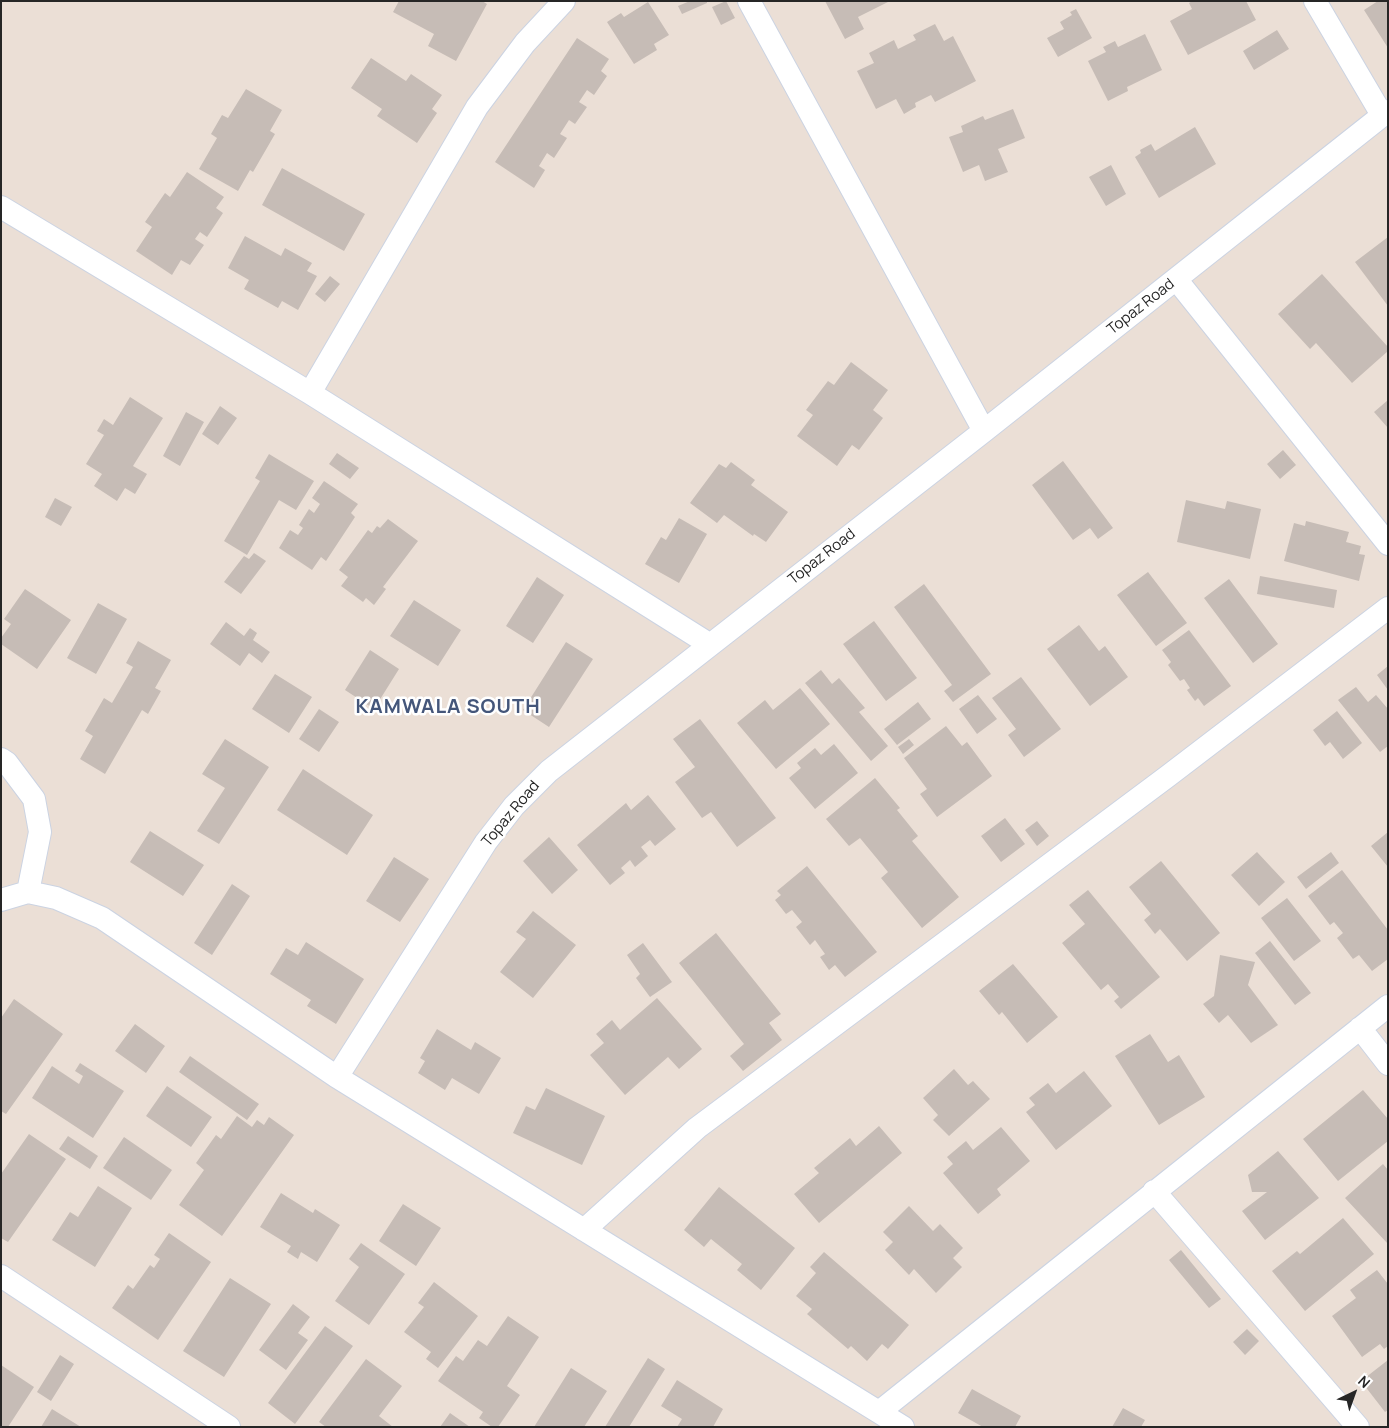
<!DOCTYPE html>
<html>
<head>
<meta charset="utf-8">
<style>
	body { margin:0 }
	#map { position:relative; width:1389px; height:1428px; overflow:hidden; background:#ebdfd6; font-family:Manrope,sans-serif }
	canvas { display:block }
	.frame { position:absolute; inset:0; border:2px solid #262626; pointer-events:none }
	.north { position:absolute; left:1329px; top:1368px; width:50px; height:50px; -webkit-text-stroke:4px #fff; paint-order:stroke; rotate:42deg; font-size:14px; font-weight:700; line-height:20px; text-align:center; color:#262626 }
	.north::after { content:''; display:block; margin:auto; width:18px; height:22px; background:#262626; clip-path:polygon(50% 0,100% 100%,50% 72%,0 100%) }
</style>
</head>
<body>
<div id="map">
<canvas width="1389" height="1428"></canvas>
<div class="frame"></div>
<div class="north">N</div>
</div>
<script>
const c = document.querySelector('canvas').getContext('2d');
c.lineJoin = 'round';
function fillPath(path, color) { c.fillStyle = color; c.fill(path, 'evenodd'); }
function stroke(path, color, width, dash) { c.strokeStyle = color; c.lineWidth = width; c.lineCap = dash ? 'butt' : 'round'; c.setLineDash(dash || []); c.stroke(path); }
function write(font, color, halo, rows, align = 'center') {
  c.font = font + ' Manrope,sans-serif'; c.lineWidth = 5; c.setLineDash([]); c.textBaseline = 'middle'; c.strokeStyle = halo; c.fillStyle = color; for (const [text, x, y, turn = 0] of rows) {
    c.save(); c.translate(x, y); c.rotate((+turn || 0) * Math.PI / 180); c.textAlign = isNaN(turn) ? turn : align; if (halo) c.strokeText(text, 0, 0); c.fillText(text, 0, 0); c.restore();
  }
}
fillPath(new Path2D(`
	M399 1H482L487 4 456 61 428 46 434 34 393 12Z
	M690 1H707V3L682 14 678 6Z
	M726 1 735 18 721 25 712 7Z
	M825 1H890L858 17 864 29 845 39Z
	M1192 1H1246L1256 20 1188 55 1170 21 1192 9 1189 3Z
	M1378 1H1388V48L1364 10Z
	M648 2 669 35 654 44 657 50 634 64 607 22 621 13 624 17Z
	M1076 9 1092 38 1058 57 1047 38 1064 29 1060 22 1072 15 1070 12Z
	M935 24 944 41 953 36 976 81 935 102 931 95 915 103 916 107 904 114 896 99 876 109 857 71 874 63 869 53 894 40 898 49 916 40 913 35Z
	M1277 30 1289 49 1254 70 1243 51Z
	M1145 34 1162 70 1127 87 1128 91 1108 101 1088 61 1106 52 1103 47 1115 41 1118 47Z
	M577 38 609 59 601 71 607 76 594 95 587 90 579 102 587 107 575 124 569 120 560 134 567 138 554 158 547 153 539 166 545 170 534 188 495 162Z
	M371 58 406 81 411 74 442 95 432 109 437 113 417 143 377 116 382 109 351 88Z
	M246 89 282 110 270 131 275 134 253 172 250 170 238 191 199 169 217 138 211 134 222 115 228 118Z
	M1013 109 1025 138 998 149 1008 172 985 181 979 165 963 172 949 137 963 132 961 126 983 116 985 120Z
	M1195 127 1216 164 1159 198 1135 157 1141 153 1140 150 1151 144 1155 151Z
	M1111 165 1126 194 1106 206 1089 177Z
	M282 168 365 214 344 251 262 205Z
	M187 172 224 197 216 208 223 213 207 237 200 232 195 239 204 245 190 265 181 260 172 275 136 251 152 227 145 222 165 193 170 197Z
	M245 236 281 256 285 248 312 263 307 271 317 276 298 310 282 301 278 308 244 289 249 280 228 268Z
	M1388 237V306L1355 262Z
	M1322 274 1388 347V351L1352 383 1316 343 1310 349 1278 314Z
	M330 276 340 284 325 302 315 294Z
	M851 362 888 390 873 410 883 418 859 450 852 445 837 466 797 436 813 415 806 410 828 381 834 385Z
	M130 397 163 418 133 466 147 474 135 494 125 488 117 501 94 486 102 474 86 464 104 435 97 431 104 419 113 425Z
	M1388 400V428L1374 412Z
	M220 406 237 418 218 445 202 434Z
	M186 412 204 422 180 466 163 456Z
	M1283 450 1296 465 1280 479 1267 464Z
	M337 453 359 468 350 479 329 464Z
	M269 454 314 481 296 510 279 500 247 555 224 541 260 481 255 478Z
	M1063 461 1113 528 1098 539 1090 528 1073 540 1032 485Z
	M731 462 755 480 751 485 788 512 766 542 754 534 753 536 724 515 717 523 690 503 719 464 726 468Z
	M324 481 358 504 351 513 355 517 326 561 321 557 312 570 279 548 290 530 298 535 303 528 299 525 309 509 314 513 320 504 312 498Z
	M55 498 72 507 61 526 45 517Z
	M1186 500 1225 509 1227 501 1261 509 1250 559 1177 542Z
	M679 518 707 534 679 583 645 564 661 537 666 540Z
	M388 519 418 541 383 587 386 589 374 605 366 598 363 602 341 586 348 577 339 570 368 530 372 533 377 526 380 528Z
	M1306 521 1349 532 1346 542 1361 546 1359 554 1365 555 1359 581 1284 561 1294 523 1305 526Z
	M254 553 266 561 241 594 224 582 244 556 249 559Z
	M1148 572 1187 623 1156 646 1117 595Z
	M1260 576 1337 590 1334 608 1257 594Z
	M537 577 564 595 533 643 506 626Z
	M1229 579 1278 644 1253 663 1204 598Z
	M924 584 991 674 953 702 944 691 952 685 894 607Z
	M25 589 71 620 37 669 1 644V638L11 624 4 619Z
	M414 600 461 630 438 666 390 636Z
	M98 603 127 619 96 674 67 658Z
	M874 621 917 678 886 701 843 644Z
	M226 622 244 636 250 628 257 633 253 640 270 652 262 663 249 653 240 666 210 644Z
	M1079 625 1099 651 1105 646 1128 677 1090 706 1047 649Z
	M1189 630 1231 686 1204 706 1198 698 1195 701 1187 690 1190 688 1184 679 1180 681 1168 665 1171 662 1162 650Z
	M138 641 171 660 155 688 161 691 148 714 142 710 105 774 80 759 93 736 85 731 104 698 112 703 133 667 126 663Z
	M566 642 593 659 549 727 523 710Z
	M370 650 399 669 374 709 345 690Z
	M1388 666V690L1377 675Z
	M821 670 832 684 839 678 865 708 859 712 888 746 871 761 805 683Z
	M275 674 312 697 289 733 252 709Z
	M1021 677 1061 729 1024 757 1008 735 1016 729 992 698Z
	M1356 687 1368 702 1376 695 1388 709V746L1380 752 1338 700Z
	M800 688 830 724 776 769 737 723 765 700 773 710Z
	M978 695 997 719 977 734 959 709Z
	M918 702 931 719 897 745 884 729Z
	M319 709 339 722 319 752 299 739Z
	M1337 711 1362 743 1343 759 1330 742 1325 746 1313 730Z
	M700 719 776 818 737 847 711 812 702 818 675 782 695 767 673 739Z
	M946 726 962 746 967 742 992 776 937 817 920 794 927 789 904 758Z
	M225 739 269 767 219 844 197 831 225 788 202 774Z
	M909 739 914 745 903 754 898 747Z
	M834 744 858 773 815 809 789 778 801 768 797 763 815 748 821 755Z
	M303 769 373 815 347 855 277 810Z
	M875 778 900 808 897 810 918 836 912 841 959 897 922 928 881 878 888 872 860 838 849 846 826 819Z
	M648 795 676 829 655 846 650 840 641 847 648 856 635 867 630 860 621 868 625 873 610 885 577 845 626 803 631 810Z
	M1005 818 1025 844 1001 862 981 836Z
	M1037 821 1049 836 1037 846 1025 830Z
	M150 831 204 865 183 896 130 862Z
	M1388 832V867L1371 846Z
	M549 837 578 870 552 894 523 861Z
	M1257 852 1285 882 1259 906 1231 875Z
	M1331 852 1339 863 1306 889 1297 877Z
	M394 857 429 879 400 922 366 901Z
	M1161 861 1220 933 1187 961 1160 929 1155 934 1144 920 1151 914 1129 887Z
	M807 866 877 952 845 977 835 965 829 970 820 957 825 954 815 940 810 945 796 927 802 922 792 910 786 914 775 900 781 895 777 891Z
	M1342 870 1388 930V959L1372 971 1359 955 1353 959 1337 938 1343 933 1334 922 1330 925 1308 896Z
	M232 884 250 896 212 955 194 943Z
	M1088 890 1160 977 1121 1009 1114 1001 1119 997 1108 984 1101 990 1062 943 1085 924 1069 905Z
	M1287 898 1321 941 1294 961 1261 918Z
	M533 911 576 945 533 998 500 972 526 939 516 932Z
	M716 933 781 1014 769 1023 782 1040 743 1071 730 1056 744 1044 679 963Z
	M1270 941 1311 993 1295 1005 1255 953Z
	M306 942 364 979 336 1024 307 1006 311 1000 270 974 286 948 298 955Z
	M643 943 672 982 650 997 636 978 640 974 627 955Z
	M1220 955 1255 962 1248 985 1278 1025 1251 1043 1228 1015 1219 1023 1203 1004 1214 996Z
	M1013 964 1058 1017 1027 1043 1002 1012 999 1015 979 991Z
	M657 998 702 1049 679 1069 668 1057 625 1095 590 1055 604 1043 596 1034 612 1020 620 1030Z
	M14 999 63 1034 6 1114 1 1111V1018Z
	M135 1024 165 1046 146 1073 115 1051Z
	M437 1029 471 1050 475 1042 501 1058 479 1094 452 1078 445 1090 418 1073 425 1061 420 1058Z
	M1150 1034 1168 1062 1179 1055 1205 1097 1159 1125 1115 1056Z
	M190 1056 259 1104 247 1120 179 1072Z
	M80 1063 124 1091 93 1138 32 1098 52 1066 79 1084 83 1076 75 1071Z
	M954 1069 968 1085 973 1081 990 1099 949 1136 933 1120 938 1115 923 1098Z
	M1084 1071 1112 1106 1056 1150 1026 1112 1035 1105 1029 1098 1048 1083 1056 1093Z
	M167 1086 212 1117 191 1147 146 1116Z
	M546 1088 605 1116 582 1165 513 1133 526 1106 535 1110Z
	M1363 1090 1388 1119V1141L1338 1181 1303 1139Z
	M237 1116 252 1127 257 1120 264 1125 269 1117 294 1135 222 1236 179 1205 204 1170 196 1163 216 1135 221 1139Z
	M879 1126 902 1153 819 1223 794 1194 819 1173 814 1168 850 1138 856 1146Z
	M1001 1127 1030 1161 997 1189 1001 1195 978 1214 943 1173 953 1164 947 1157 966 1141 973 1150Z
	M29 1134 66 1159 8 1242 1 1238V1174Z
	M68 1136 98 1156 90 1169 59 1149Z
	M124 1137 172 1170 151 1200 103 1168Z
	M1278 1151 1319 1198 1265 1240 1242 1211 1267 1192H1252L1248 1175Z
	M1383 1164 1388 1170V1244L1345 1198Z
	M98 1186 132 1208 95 1267 52 1240 70 1212 78 1217Z
	M719 1187 795 1248 761 1290 737 1270 742 1264 711 1239 704 1247 684 1230Z
	M281 1193 313 1213 315 1209 340 1225 317 1262 301 1252 298 1259 287 1252 291 1246 260 1227Z
	M403 1204 441 1228 416 1266 379 1241Z
	M909 1206 933 1231 940 1224 963 1248 953 1258 962 1267 936 1293 914 1269 909 1275 885 1250 893 1242 883 1232Z
	M1343 1218 1374 1254 1305 1311 1272 1271 1297 1251 1300 1254Z
	M169 1233 211 1262 158 1340 112 1308 128 1285 133 1289 150 1265 154 1268 160 1259 154 1255Z
	M361 1243 405 1274 369 1325 335 1301 359 1267 349 1259Z
	M1181 1250 1221 1299 1209 1308 1169 1260Z
	M824 1252 909 1325 888 1349 882 1344 867 1361 851 1346 848 1349 807 1314 812 1309 796 1296 816 1273 810 1267Z
	M1377 1270 1388 1284V1346L1384 1349 1380 1344 1362 1357 1332 1316 1356 1298 1350 1290Z
	M230 1278 271 1304 224 1377 183 1351Z
	M434 1282 478 1316 438 1368 426 1359 431 1352 404 1332 424 1307 418 1303Z
	M293 1304 310 1317 298 1333 308 1340 286 1370 259 1350Z
	M508 1316 539 1337 507 1386 520 1395 498 1427H492L479 1418 483 1412 438 1381 456 1356 463 1361 478 1340 487 1346Z
	M325 1326 353 1346 295 1424 268 1403Z
	M1247 1329 1259 1341 1245 1355 1233 1342Z
	M60 1355 74 1364 51 1401 37 1392Z
	M648 1358 665 1369 629 1427H605Z
	M366 1359 402 1386 379 1416 393 1427H326L319 1422Z
	M1388 1360V1410L1385 1412 1361 1381Z
	M1 1365 34 1387 8 1427H1Z
	M571 1368 607 1391 584 1427H534Z
	M677 1380 723 1409 713 1427H677L682 1419 661 1406Z
	M972 1389 1021 1416 1015 1427H983L958 1413Z
	M1123 1408 1145 1420 1141 1427H1112Z
	M52 1409 81 1427H41Z
	M450 1413 470 1427H440Z`), '#c6bcb6');
const street = new Path2D(`
	M749 1 984 431
	M1315 1 1382 115
	M1 207 310 393 709 644
	M1176 279 1388 544
	M310 393 477 107 525 43 564 1
	M1 759 7 763 34 799 40 832 28 892
	M1 900 28 892 56 898 102 918 337 1077 903 1427
	M1360 1028 1388 1064
	M337 1077 486 842 514 806 549 771 984 431 1388 111
	M1154 1191 1358 1427
	M584 1230 697 1128 1168 776 1388 608
	M1 1276 229 1427
	M879 1412 1388 1006`);
stroke(street, '#cbd3e2', 24);
stroke(street, '#fff', 22);
write('15px', '#262626', '#fff', [
	["Topaz Road",1141,307,-38],
	["Topaz Road",822,557,-38],
	["Topaz Road",511,814,-50]
]);
c.letterSpacing = '1px';
write('bold 20px', '#44567a', '#fff', [
	["KAMWALA SOUTH",448,707]
]);
c.letterSpacing = '0px';
</script>
</body>
</html>
